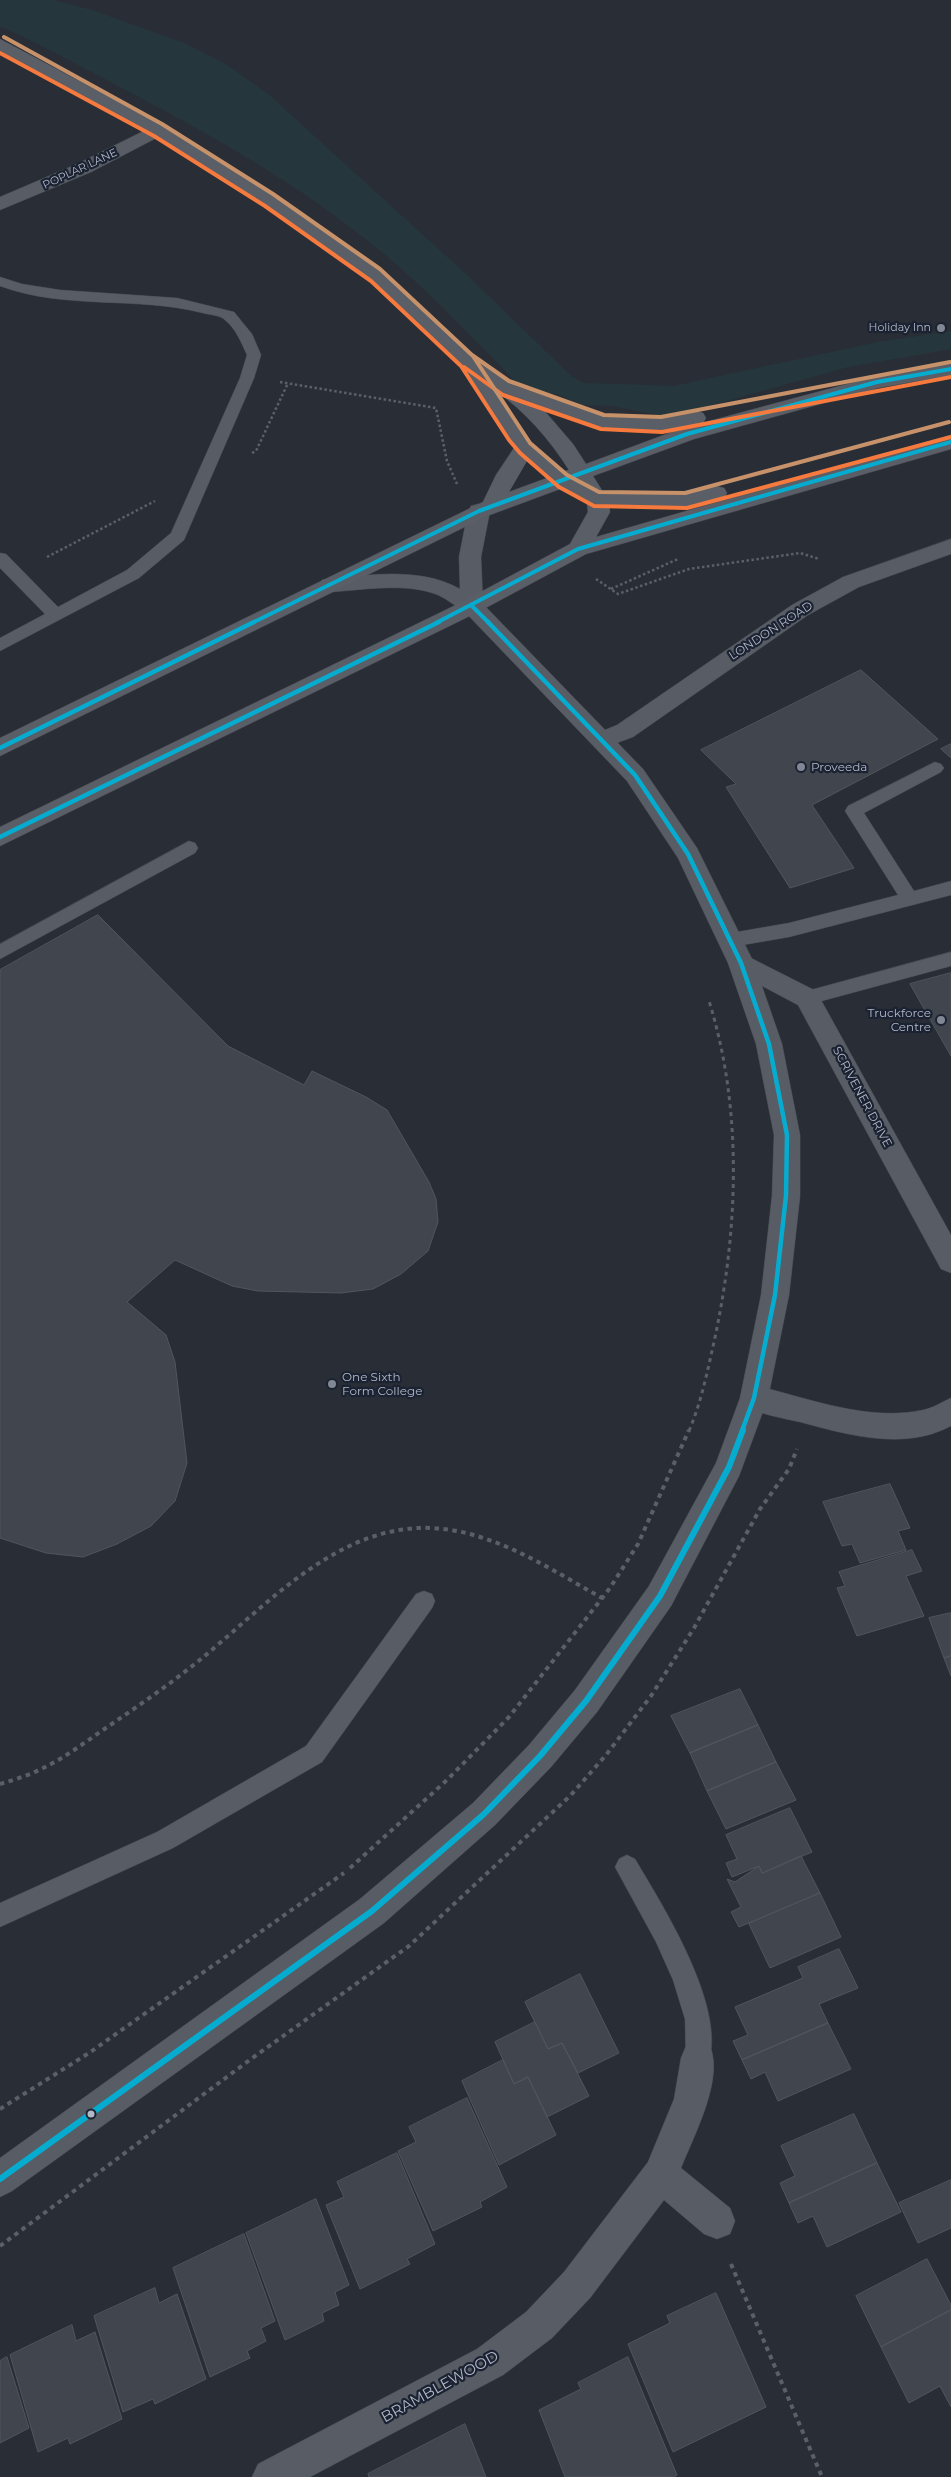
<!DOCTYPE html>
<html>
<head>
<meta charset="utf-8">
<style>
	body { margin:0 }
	canvas { display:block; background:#282d36 }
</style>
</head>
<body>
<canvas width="951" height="2477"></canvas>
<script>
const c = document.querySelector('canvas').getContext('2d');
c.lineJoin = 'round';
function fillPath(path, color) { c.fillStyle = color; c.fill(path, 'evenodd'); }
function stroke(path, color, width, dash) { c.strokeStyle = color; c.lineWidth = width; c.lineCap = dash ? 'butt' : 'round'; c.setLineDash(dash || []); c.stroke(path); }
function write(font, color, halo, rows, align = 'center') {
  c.font = font + ' Montserrat,sans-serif'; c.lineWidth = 4.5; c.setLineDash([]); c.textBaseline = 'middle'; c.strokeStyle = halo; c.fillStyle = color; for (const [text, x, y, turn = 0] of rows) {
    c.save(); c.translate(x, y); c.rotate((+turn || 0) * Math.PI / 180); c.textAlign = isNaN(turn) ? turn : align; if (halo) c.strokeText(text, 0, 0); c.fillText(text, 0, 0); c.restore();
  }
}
fillPath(new Path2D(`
	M0 0H53L92 10 184 43 227 65 268 94 468 276 571 376 584 383 674 386 878 342 951 331V349L848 367 669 417 613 406 582 405 557 394 531 397C476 342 424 284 363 237 292 181 215 137 135 95 90 71 46 47 0 26Z`), '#25373c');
const building = new Path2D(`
	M861 670 938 739 812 805 854 868 790 888 726 787 736 784 701 750Z
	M951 744V758L941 749Z
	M98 915 228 1046 304 1085 312 1071 366 1097 387 1110 429 1182 436 1199 438 1222 428 1251 401 1274 373 1289 341 1293 258 1291 232 1286 175 1260 127 1302 166 1335 175 1362 187 1463 175 1501 151 1526 117 1544 83 1557 46 1553 0 1538V970Z
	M951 973V1056L910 984Z
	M890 1484 910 1528 898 1531 906 1550 860 1563 852 1544 842 1546 823 1502Z
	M912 1550 922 1571 906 1576 924 1616 857 1636 837 1588 845 1586 839 1572Z
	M951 1613V1656L944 1658 929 1618Z
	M951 1656V1676L944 1658Z
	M740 1689 758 1725 690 1753 671 1716Z
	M758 1725 776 1762 707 1791 690 1753Z
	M776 1762 796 1800 726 1829 707 1791Z
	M790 1808 812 1852 762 1873 759 1866 732 1877 726 1863 737 1859 726 1835Z
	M801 1856 820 1893 739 1927 731 1912 741 1907 727 1879 735 1882 759 1866 762 1873Z
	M820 1893 841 1937 770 1968 749 1924Z
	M839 1949 858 1988 819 2004 828 2023 742 2060 733 2041 748 2035 735 2007 803 1978 798 1967Z
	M580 1974 619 2053 578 2073 562 2043 548 2049 525 2002Z
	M535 2022 548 2049 562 2043 589 2096 547 2117 528 2077 514 2084 495 2042Z
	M828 2023 851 2069 778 2101 765 2072 751 2079 742 2060Z
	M503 2060 514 2084 528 2077 556 2135 499 2165 462 2081Z
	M467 2098 507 2187 480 2202 482 2207 433 2231 398 2151 416 2142 409 2127Z
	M854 2114 877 2163 789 2203 780 2183 795 2176 781 2146Z
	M397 2153 435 2244 407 2259 410 2264 360 2289 326 2205 344 2197 337 2182Z
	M877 2163 901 2212 827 2247 813 2216 798 2223 789 2203Z
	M951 2180V2228L918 2243 899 2203Z
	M316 2199 349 2285 335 2292 339 2305 322 2313 324 2321 285 2340 246 2233Z
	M244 2234 275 2321 261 2328 266 2341 247 2351 250 2358 210 2377 173 2268Z
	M927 2259 951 2305V2310L881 2347 856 2296Z
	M155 2288 159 2303 177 2294 206 2379 155 2404 153 2399 123 2412 94 2316Z
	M716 2293 766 2407 673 2452 628 2344 670 2323 667 2316Z
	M951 2310V2407L940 2386 909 2403 881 2347Z
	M72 2325 76 2341 95 2332 122 2419 70 2444 68 2438 38 2452 10 2355Z
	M7 2357 29 2428 0 2443V2361Z
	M628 2357 677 2475 673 2477H565L539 2410 581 2389 578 2383Z
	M465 2424 486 2477H369L368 2474Z`);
fillPath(building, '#41454d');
stroke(building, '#50555e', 1);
const service = new Path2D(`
	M0 277 22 284 60 290 177 298 234 312 252 334 261 355 254 378 184 540 139 578 0 651V638L45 614 0 568V553L6 554 58 607 127 570 171 533 240 378 247 355C241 342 236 329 225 320 220 315 210 315 203 313 137 296 64 310 0 286Z
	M935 762 941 764 944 768 941 772 864 813 914 891 951 881V895L789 937 731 947 725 945 722 940 725 935 731 933 789 923 898 895 845 811 848 806Z
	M189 841 195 843 198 848 195 853 0 959V944Z
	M951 952V966L807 1005 800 1003 798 998 800 993 807 991Z
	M424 1591 432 1594 435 1601 432 1608 322 1762 173 1848 0 1927V1903L157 1832 306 1746 416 1594Z
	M627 1855 635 1859C663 1906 730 2012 707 2067L698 2070 689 2067 686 2058 685 2019 673 1980 656 1942 615 1867 619 1859Z`);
const minor = new Path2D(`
	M158 124 164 126 167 130 164 134 91 172 0 210V197L77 164Z
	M951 539V554L859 587 808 615 633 737 603 748 595 746 591 740 595 734 617 725 792 605 843 577Z
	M741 953 816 991 951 1235V1273L941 1269 798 1005 732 970 728 963 732 956Z
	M754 1385C807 1398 868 1422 923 1410 933 1408 942 1402 951 1398V1426C904 1451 848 1435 800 1422 781 1418 762 1414 744 1407L740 1398 744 1389Z
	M698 2041 710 2046C724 2080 694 2135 681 2168L730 2208 735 2221 730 2234 717 2239 704 2234 664 2200 590 2298 552 2338 503 2375 310 2477H252L258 2464 477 2349 526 2312 564 2272 648 2162 674 2099 681 2058 686 2046Z`);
const tertiary = new Path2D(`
	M479 504 487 506 490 511 481 557 483 604 643 769 697 848 754 963 782 1044 800 1135V1196L789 1295 768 1398 739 1476 671 1606 597 1712 551 1767 495 1825 384 1923 12 2191 0 2197V2158L360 1899 473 1803 529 1745 575 1690 649 1586 716 1463 740 1398 761 1295 772 1196 774 1135 756 1044 728 963 678 858 627 781 464 611C455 606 447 599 438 595 405 582 364 590 330 592L322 590 319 585 322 580 330 578C372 575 421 567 460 589L459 557 468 511 471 506Z`);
const primary = new Path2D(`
	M0 39 164 126 276 196 383 271 474 357 516 386 605 416 662 418 696 411 703 413 706 418 703 423 662 432 603 429 542 408 573 444 586 464 680 429 877 376 951 363V375L878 388 694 439 593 476 603 492 686 494 716 486 724 488 727 493 724 498 686 508 609 506 610 512 596 537 951 435V449L586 554 480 611 0 846V827L464 601 570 544 588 512 587 503 560 489 487 516 0 756V738L483 502 496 475 514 448 463 371 464 369 369 279 262 204 152 134 0 51ZM496 391C525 411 550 440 569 470L565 471 532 443ZM527 461 547 478 509 492Z`);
stroke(service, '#44484f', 1);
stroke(minor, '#44484f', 1);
stroke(tertiary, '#44484f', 1);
stroke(primary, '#454a53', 1);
stroke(new Path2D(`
	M280 382 436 408 447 461 457 484
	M252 453 256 451 288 383
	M47 557 155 501
	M596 579 618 594 689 569 800 553 819 559
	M611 589 678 559`), '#5b6068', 2.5, [2.5, 2.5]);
stroke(new Path2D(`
	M689 1431C700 1405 706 1378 712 1351 738 1237 744 1113 709 1001`), '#5b6068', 3, [4, 4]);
stroke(new Path2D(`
	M0 1784C13 1780 27 1776 39 1770 61 1760 80 1746 100 1732 134 1709 169 1685 201 1659 267 1605 338 1524 432 1528 494 1531 550 1569 602 1598
	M350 1868 447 1780 509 1717 610 1588 638 1544 689 1430
	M0 2109 89 2053 344 1873
	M0 2246 251 2059 409 1946 571 1795 606 1755 651 1696 694 1628 760 1509 789 1469 797 1449
	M731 2264 822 2477`), '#5b6068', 4, [4.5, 4.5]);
fillPath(service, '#585c64');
fillPath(minor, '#585c64');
fillPath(tertiary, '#585c64');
fillPath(primary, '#5a5e66');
stroke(new Path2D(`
	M472 606 489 623
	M252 623 479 511 687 434 877 382 951 369
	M436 623 578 549 951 442`), '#06acd0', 4);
stroke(new Path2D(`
	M488 622 635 775 688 854 741 963 769 1044 787 1135 786 1196 775 1295 754 1398 742 1431
	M0 748 254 622
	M0 837 439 622`), '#06acd0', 4.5);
stroke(new Path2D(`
	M0 2179 372 1911 484 1814 540 1756 586 1701 660 1596 729 1467 743 1430`), '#06acd0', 6);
stroke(new Path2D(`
	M0 53 154 136 265 206 371 281 461 366 509 440 520 453 559 487 594 506 687 508 951 437
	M464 367 503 395 601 429 662 432 951 377`), '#f6793e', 4);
stroke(new Path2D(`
	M4 37 162 124 273 194 380 269 473 356 530 443 567 475 599 492 685 493 949 422
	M472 355 509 381 604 415 661 417 950 362`), '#c7916a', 4);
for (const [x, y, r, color] of [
	[941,328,5,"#818795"],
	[801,767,5,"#818795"],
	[941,1020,5,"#818795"],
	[332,1384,5,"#818795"],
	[91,2114,4.5,"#b1b8c8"]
]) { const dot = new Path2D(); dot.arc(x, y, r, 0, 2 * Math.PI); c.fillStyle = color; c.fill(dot); stroke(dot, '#1b2231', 2); }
write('11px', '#b1b8c8', '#1b2231', [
	["POPLAR LANE",80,169,-25]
]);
write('11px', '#b1b8c8', '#1b2231', [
	["Holiday Inn",931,328]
], 'right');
write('12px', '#b1b8c8', '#1b2231', [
	["LONDON ROAD",771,631,-33],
	["SCRIVENER DRIVE",862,1097,62]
]);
write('12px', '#b1b8c8', '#1b2231', [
	["Proveeda",811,767],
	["Truckforce",931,1013,"right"],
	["Centre",931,1027,"right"],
	["One Sixth",342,1377],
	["Form College",342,1391]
], 'left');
write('15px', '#b1b8c8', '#1b2231', [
	["BRAMBLEWOOD",440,2387,-29]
]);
</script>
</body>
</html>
